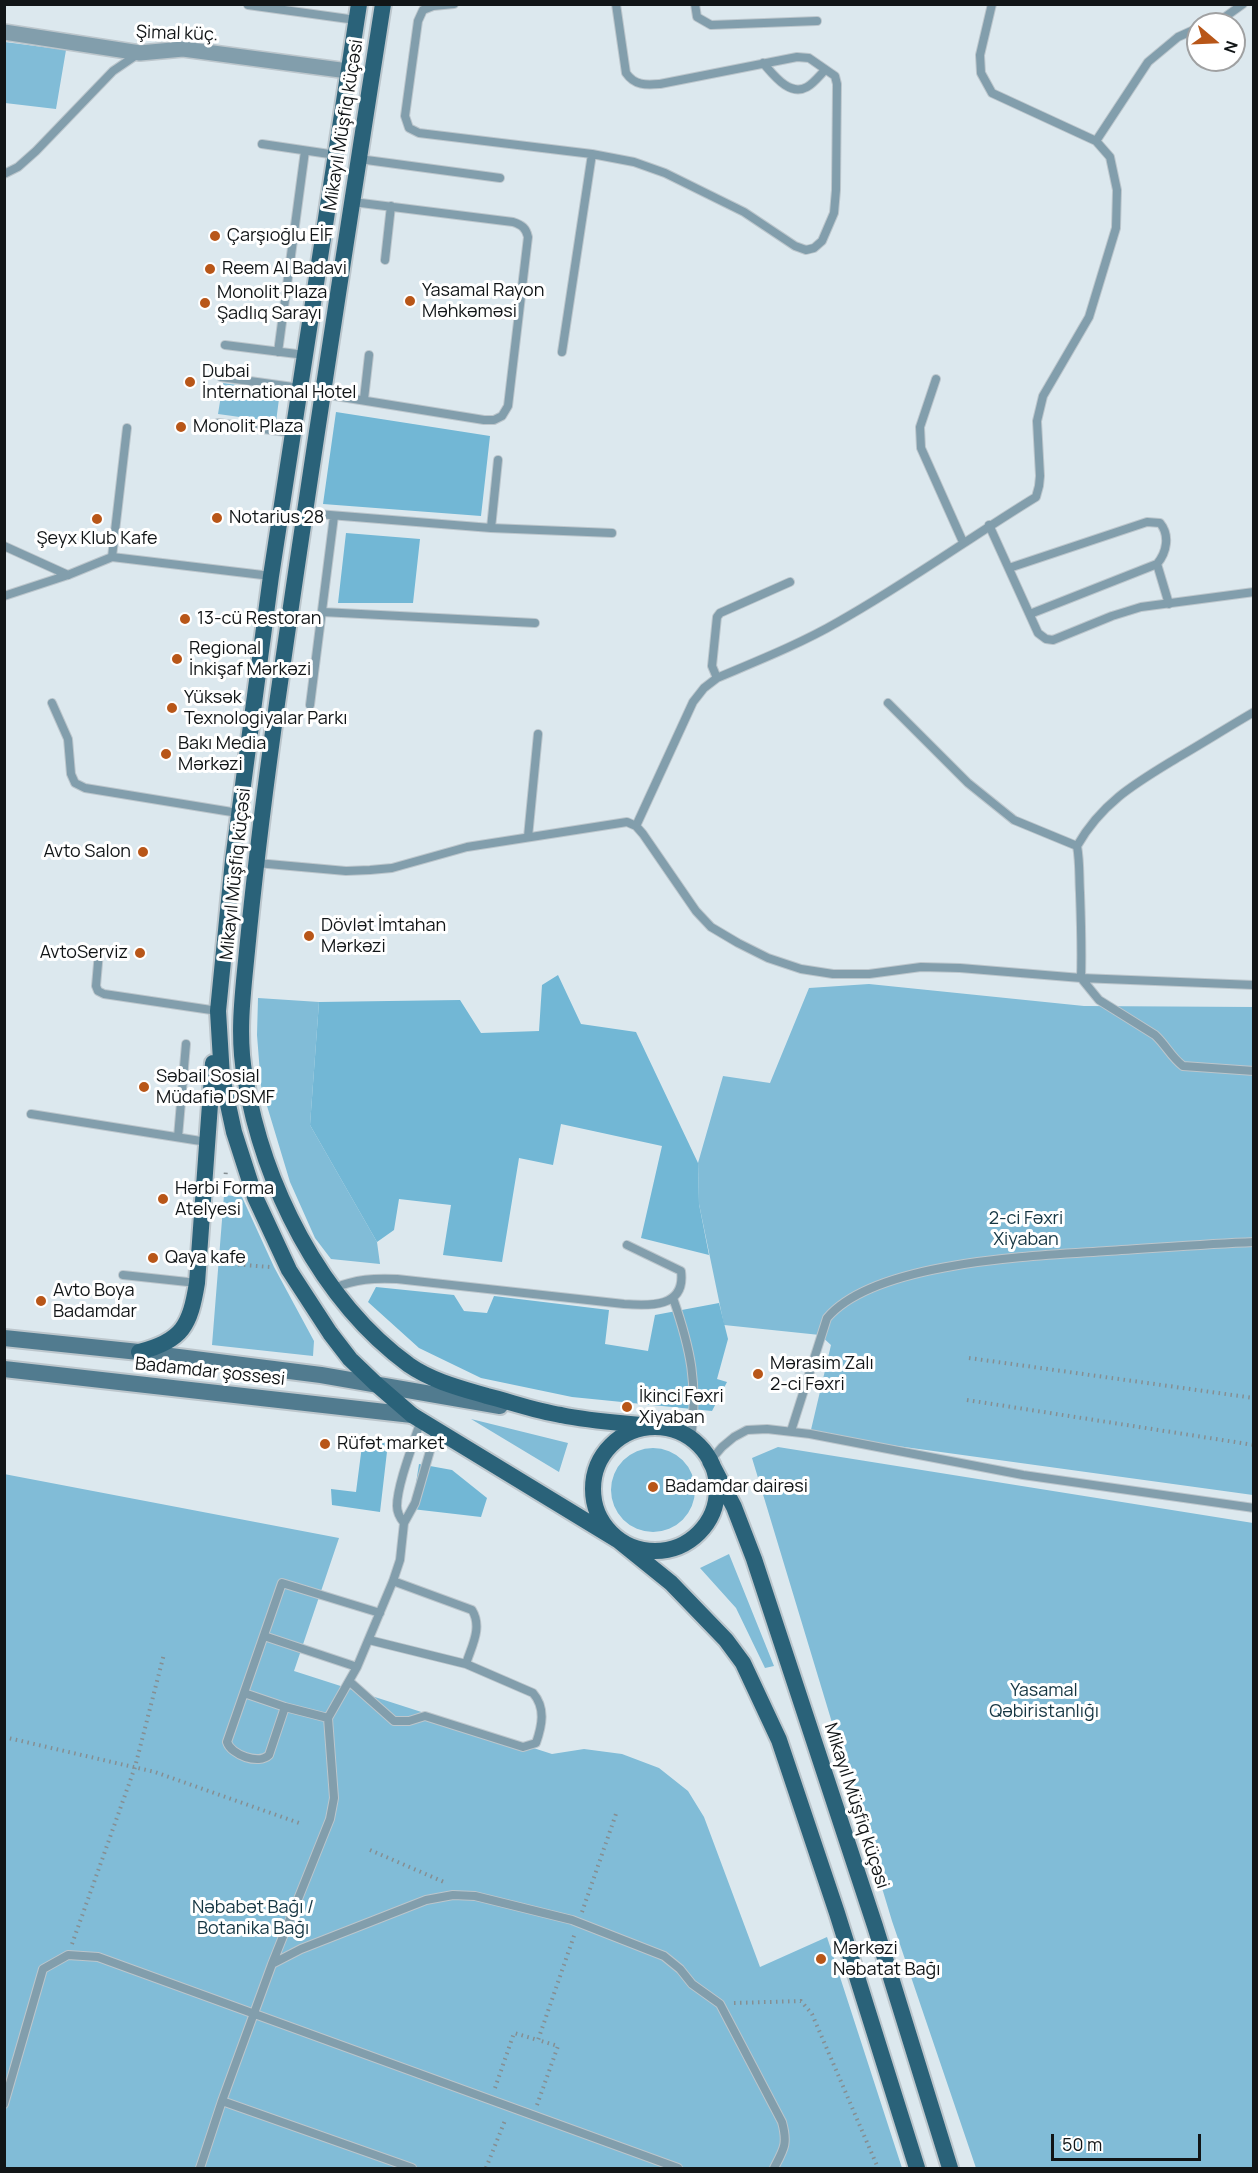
<!DOCTYPE html>
<html>
<head>
<meta charset="utf-8">
<style>
	body { margin:0 }
	#map { position:relative; width:1258px; height:2173px; overflow:hidden; background:#dce8ee; font-family:Manrope,sans-serif }
	canvas { display:block }
	.frame { position:absolute; inset:0; border:6px solid #111517; pointer-events:none }
	.north { position:absolute; left:1186px; top:12px; width:60px; height:60px; box-sizing:border-box; background:#fff; border:2px solid #a0a1a2; border-radius:50%; rotate:109deg; font-size:16px; font-weight:700; line-height:24px; text-align:center; color:#111517 }
	.north::after { content:''; display:block; margin:auto; width:21px; height:27px; background:#b85618; clip-path:polygon(50% 0,100% 100%,50% 72%,0 100%) }
	.scale { position:absolute; left:1051px; top:2134px; width:150px; height:27px; box-sizing:border-box; border:3px solid #111517; border-top:0; padding-left:8px; font-size:18px; line-height:21px; white-space:nowrap; color:#111517; -webkit-text-stroke:4px #fff; paint-order:stroke }
</style>
</head>
<body>
<div id="map">
<canvas width="1258" height="2173"></canvas>
<div class="frame"></div>
<div class="north">N</div>
<div class="scale">50 m</div>
</div>
<script>
const c = document.querySelector('canvas').getContext('2d');
c.lineJoin = 'round';
function fillPath(path, color) { c.fillStyle = color; c.fill(path, 'evenodd'); }
function stroke(path, color, width, dash) { c.strokeStyle = color; c.lineWidth = width; c.lineCap = dash ? 'butt' : 'round'; c.setLineDash(dash || []); c.stroke(path); }
function write(font, color, halo, rows, align = 'center') {
  c.font = font + ' Manrope,sans-serif'; c.lineWidth = 6; c.setLineDash([]); c.textBaseline = 'middle'; c.strokeStyle = halo; c.fillStyle = color; for (const [text, x, y, turn = 0] of rows) {
    c.save(); c.translate(x, y); c.rotate((+turn || 0) * Math.PI / 180); c.textAlign = isNaN(turn) ? turn : align; if (halo) c.strokeText(text, 0, 0); c.fillText(text, 0, 0); c.restore();
  }
}
fillPath(new Path2D(`
	M5 42 66 50 56 109 5 103Z
	M223 383 280 391 276 422 218 414Z
	M869 984 1084 1006 1253 1007V1495L810 1434 831 1345 820 1335 724 1325 699 1204 698 1163 723 1076 770 1083 809 988Z
	M258 998 319 1002 310 1125 377 1242 380 1264 331 1259 315 1238 290 1182 261 1086 257 1035Z
	M224 1195 242 1197 274 1267 314 1341 313 1356 212 1345Z
	M471 1419 568 1443 559 1472Z
	M778 1447 1253 1523V2168H976L892 1921 752 1458Z
	M611 1490a42 42 0 1 1 84 0a42 42 0 1 1-84 0Z
	M4 1474 339 1538 294 1671 552 1754 584 1749 622 1754 659 1768 688 1791 704 1817 760 1967 827 1937 902 2168H5Z
	M729 1554 774 1666 765 1668 736 1608 700 1568Z`), '#81bcd7');
fillPath(new Path2D(`
	M336 412 490 436 481 516 323 504Z
	M346 533 420 539 413 603H338Z
	M558 975 581 1024 636 1032 698 1163 699 1204 709 1255 641 1238 662 1146 561 1124 553 1165 519 1158 502 1262 443 1255 451 1205 399 1199 394 1230 377 1242 310 1125 319 1002 460 1000 481 1033 539 1031 542 985Z
	M376 1287 454 1295 464 1311 487 1313 494 1296 609 1310 605 1344 648 1351 655 1315 719 1303 728 1339 717 1379 727 1382 712 1411 572 1397 481 1378 419 1348 368 1302Z
	M363 1438 388 1443 380 1512 332 1505 331 1489 356 1492Z
	M419 1464 452 1470 487 1498 481 1517 412 1509Z`), '#72b7d5');
const service = new Path2D(`
	M454 4 433 6 423 10 418 21 405 116 409 128 419 133 592 154 634 162 665 173 744 212 795 246 806 250 814 248 822 241 834 213 836 190 837 84 835 76 809 58 797 57 660 84C646 85 635 86 626 73L616 4
	M695 4 697 17 711 25 817 21
	M248 5 356 20
	M1208 24 1225 17 1243 4
	M763 63C773 74 789 97 807 87 814 83 820 75 825 70
	M1096 141 1148 62 1178 37 1198 28
	M262 144 336 155
	M359 159 500 178
	M4 174 18 167 36 151 113 71 138 54
	M385 260 391 206
	M225 345 305 355
	M278 352 305 151
	M562 352 592 154
	M221 377 300 388
	M936 379 920 427 921 448 963 542
	M323 394 484 420H494L502 416 508 406 528 237C526 228 522 225 513 222L353 202
	M364 399 369 355
	M218 423 293 433
	M305 513 491 528 612 533
	M989 525 1038 633 1046 639 1053 640 1112 616 1141 607 1254 592
	M491 528 498 460
	M4 546 68 575
	M112 557 127 428
	M1157 564 1169 604
	M1009 568 1147 522 1160 523C1170 535 1167 552 1157 564L1030 614
	M4 596 68 575 112 557 271 576
	M322 612 535 623
	M717 678 712 666 717 617 720 613 790 582
	M52 703 68 739 71 774 75 783 85 788 238 813
	M888 703 968 783 1014 820 1077 846C1080 862 1079 877 1080 893 1081 921 1082 950 1081 978L1099 1000 1155 1035C1166 1045 1171 1057 1183 1066L1254 1071
	M310 705 334 516
	M636 826 693 702 704 688 717 678C757 661 800 644 838 622 906 584 969 538 1036 497L1039 486 1040 476 1037 421 1043 396 1089 317 1116 228 1117 190 1110 157 1096 141 992 93 981 73 980 55 992 4
	M528 837 538 734
	M1077 846C1102 802 1136 783 1177 758 1203 743 1228 727 1254 712
	M257 863 346 871 370 870 392 868 467 847 627 822 636 826 643 834 696 911 711 927 738 943 768 958 801 969 833 974H869L921 967 960 968 1081 978 1254 985
	M99 952 96 986 98 991 104 994 218 1011
	M31 1114 207 1142
	M178 1137 186 1044
	M123 1275 197 1283
	M334 1288C356 1279 374 1278 397 1279L624 1304C649 1306 686 1308 681 1271L627 1245
	M673 1298C691 1350 698 1384 691 1440
	M791 1431 827 1318C875 1261 1035 1256 1107 1251 1156 1248 1205 1244 1254 1242
	M710 1461 722 1447 734 1437 747 1430 767 1429 810 1434 1023 1475 1254 1508
	M404 1523C400 1518 397 1513 397 1506 397 1485 414 1442 421 1420
	M393 1581 472 1610C483 1628 471 1647 466 1664
	M264 1636 357 1667
	M349 1681 394 1721H409L425 1716 523 1747 536 1743C542 1726 546 1708 533 1693L466 1664 369 1640
	M244 1693 285 1707 328 1718 357 1667 393 1581 400 1560 404 1523 415 1503 436 1430
	M285 1707 269 1755C259 1765 231 1755 227 1742L282 1583 380 1613
	M272 1964 330 1819 334 1798 328 1718
	M222 2101 412 2168
	M4 2104 43 1969 68 1955 98 1957 678 2168
	M200 2168 222 2101 272 1964 301 1949 426 1900 453 1895 475 1896 572 1920 664 1956 680 1969 692 1984 720 2004 782 2122C788 2144 784 2149 774 2168`);
const minor = new Path2D(`
	M4 32 140 53 183 49 348 71`);
const secondary = new Path2D(`
	M4 1338 139 1352 321 1375 500 1406
	M4 1369 412 1415`);
const primary = new Path2D(`
	M359 4 271 576 233 860 218 1011 222 1077 234 1132 255 1197 289 1270 330 1333 350 1359 375 1383 412 1415 619 1541 671 1583 726 1640 743 1663 779 1740 837 1913 917 2168
	M383 4C345 247 307 489 273 732 263 805 254 878 247 951 243 992 237 1036 245 1077 263 1184 320 1300 409 1365 432 1381 460 1388 487 1396 511 1402 536 1411 561 1415 594 1422 628 1423 661 1427
	M139 1352C183 1341 190 1325 197 1283L213 1063
	M593 1489a62 62 0 1 1 124 0a62 62 0 1 1-124 0Z
	M710 1461 734 1507 754 1559 875 1926 950 2168`);
stroke(service, '#bcc6cc', 10);
stroke(minor, '#bcc6cc', 18);
stroke(secondary, '#bcc6cc', 20);
stroke(primary, '#bcc6cc', 20);
stroke(new Path2D(`
	M224 1192 226 1170
	M218 1259V1263L270 1267
	M969 1358 1254 1398
	M967 1400 1254 1445
	M4 1737 155 1772 299 1823
	M370 1850 444 1882
	M582 1912 617 1811
	M72 1944 135 1767 164 1654
	M734 2003 801 2001 812 2014 878 2168
	M495 2088 514 2033 538 2040 575 1933
	M537 2105 558 2046 538 2040
	M486 2168 506 2118`), '#858e92', 4, [1.5, 4.5]);
stroke(service, '#829eac', 8);
stroke(minor, '#829eac', 15);
stroke(secondary, '#517b8f', 16);
stroke(primary, '#2a6279', 16);
for (const [x, y, r, color] of [
	[215,236,6,"#b85618"],
	[210,269,6,"#b85618"],
	[410,301,6,"#b85618"],
	[205,303,6,"#b85618"],
	[190,382,6,"#b85618"],
	[181,427,6,"#b85618"],
	[217,518,6,"#b85618"],
	[97,519,6,"#b85618"],
	[185,619,6,"#b85618"],
	[177,659,6,"#b85618"],
	[172,708,6,"#b85618"],
	[166,754,6,"#b85618"],
	[143,852,6,"#b85618"],
	[309,936,6,"#b85618"],
	[140,953,6,"#b85618"],
	[144,1087,6,"#b85618"],
	[163,1199,6,"#b85618"],
	[153,1258,6,"#b85618"],
	[41,1301,6,"#b85618"],
	[758,1374,6,"#b85618"],
	[627,1407,6,"#b85618"],
	[325,1444,6,"#b85618"],
	[653,1487,6,"#b85618"],
	[821,1959,6,"#b85618"]
]) { const dot = new Path2D(); dot.arc(x, y, r, 0, 2 * Math.PI); c.fillStyle = color; c.fill(dot); stroke(dot, '#fff', 2); }
write('18px', '#111517', '#fff', [
	["Şimal küç.",177,34,2],
	["Mikayıl Müşfiq küçəsi",344,125,-81],
	["Mikayıl Müşfiq küçəsi",236,874,-84],
	["Badamdar şossesi",210,1372,6],
	["Mikayıl Müşfiq küçəsi",856,1806,72]
]);
write('18px', '#111517', '#fff', [
	["Çarşıoğlu EİF",227,236],
	["Reem Al Badavi",222,269],
	["Yasamal Rayon",422,291],
	["Məhkəməsi",422,312],
	["Monolit Plaza",217,293],
	["Şadlıq Sarayı",217,314],
	["Dubai",202,372],
	["İnternational Hotel",202,393],
	["Monolit Plaza",193,427],
	["Notarius 28",229,518],
	["Şeyx Klub Kafe",97,539,"center"],
	["13-cü Restoran",197,619],
	["Regional",189,649],
	["İnkişaf Mərkəzi",189,670],
	["Yüksək",184,698],
	["Texnologiyalar Parkı",184,719],
	["Bakı Media",178,744],
	["Mərkəzi",178,765],
	["Avto Salon",131,852,"right"],
	["Dövlət İmtahan",321,926],
	["Mərkəzi",321,947],
	["AvtoServiz",128,953,"right"],
	["Səbail Sosial",156,1077],
	["Müdafiə DSMF",156,1098],
	["Hərbi Forma",175,1189],
	["Atelyesi",175,1210],
	["Qaya kafe",165,1258],
	["Avto Boya",53,1291],
	["Badamdar",53,1312],
	["Mərasim Zalı",770,1364],
	["2-ci Fəxri",770,1385],
	["İkinci Fəxri",639,1397],
	["Xiyaban",639,1418],
	["Rüfət market",337,1444],
	["Badamdar dairəsi",665,1487],
	["Mərkəzi",833,1949],
	["Nəbatat Bağı",833,1970]
], 'left');
write('18px', '#153643', '#fff', [
	["2-ci Fəxri",1026,1219],
	["Xiyaban",1026,1240],
	["Yasamal",1044,1691],
	["Qəbiristanlığı",1044,1712],
	["Nəbabət Bağı /",253,1908],
	["Botanika Bağı",253,1929]
]);
</script>
</body>
</html>
